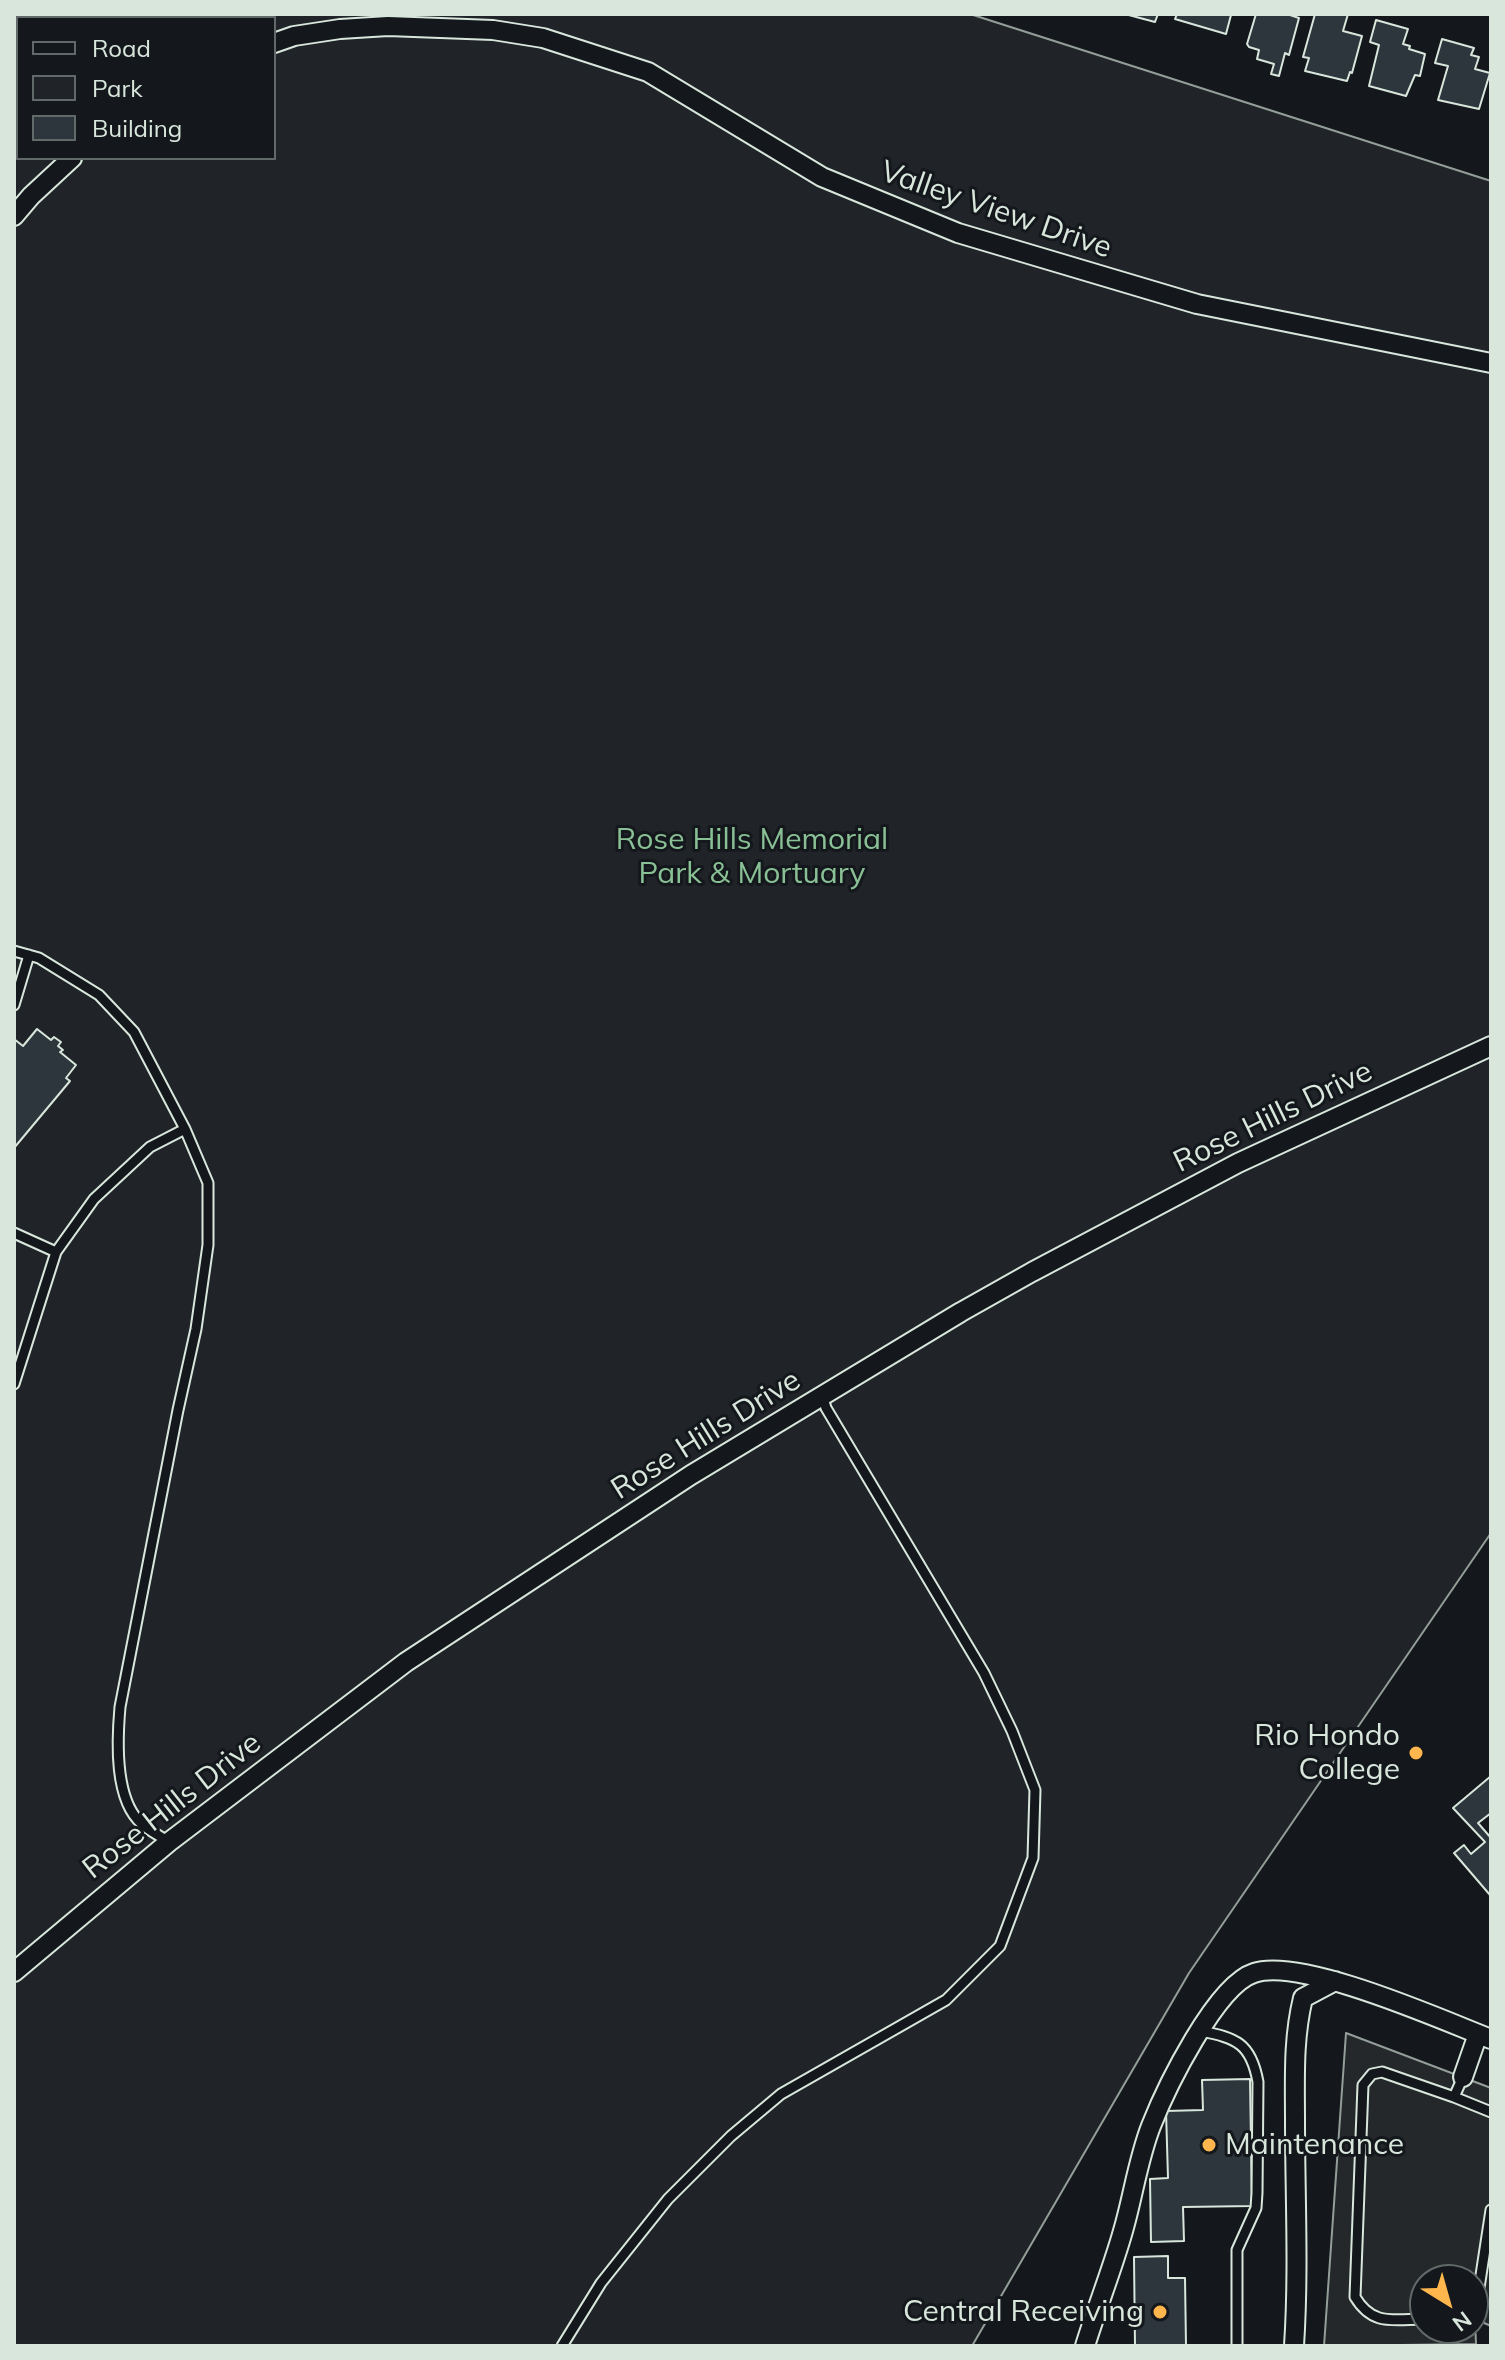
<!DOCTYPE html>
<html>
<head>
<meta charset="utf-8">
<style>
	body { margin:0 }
	#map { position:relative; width:1505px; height:2360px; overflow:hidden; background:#14181c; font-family:Mulish,sans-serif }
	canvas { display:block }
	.frame { position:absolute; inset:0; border:16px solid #d8e6dc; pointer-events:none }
	.legend { position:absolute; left:16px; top:16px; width:260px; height:144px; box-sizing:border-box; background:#14181c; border:2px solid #626a69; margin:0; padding:10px 14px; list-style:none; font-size:24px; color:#d8e6dc }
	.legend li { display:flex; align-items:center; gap:16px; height:40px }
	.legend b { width:40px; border:2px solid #626a69 }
	.north { position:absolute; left:1409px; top:2264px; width:80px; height:80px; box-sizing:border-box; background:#14181c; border:2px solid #626a69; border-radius:50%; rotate:143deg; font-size:22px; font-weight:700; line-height:32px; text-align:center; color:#d8e6dc }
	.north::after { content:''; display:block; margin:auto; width:28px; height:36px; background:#ffb74d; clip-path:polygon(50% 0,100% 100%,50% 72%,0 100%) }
</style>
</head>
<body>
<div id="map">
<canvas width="1505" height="2360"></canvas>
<div class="frame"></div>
<ul class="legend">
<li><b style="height:10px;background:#14181c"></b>Road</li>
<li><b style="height:22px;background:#202428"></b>Park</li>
<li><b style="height:22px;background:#2c363c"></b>Building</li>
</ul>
<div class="north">N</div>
</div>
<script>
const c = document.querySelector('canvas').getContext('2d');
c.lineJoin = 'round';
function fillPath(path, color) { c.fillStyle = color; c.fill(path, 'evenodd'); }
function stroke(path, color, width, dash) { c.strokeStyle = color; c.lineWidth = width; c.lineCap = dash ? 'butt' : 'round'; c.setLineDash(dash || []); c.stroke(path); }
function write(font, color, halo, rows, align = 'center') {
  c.font = font + ' Mulish,sans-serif'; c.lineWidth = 6; c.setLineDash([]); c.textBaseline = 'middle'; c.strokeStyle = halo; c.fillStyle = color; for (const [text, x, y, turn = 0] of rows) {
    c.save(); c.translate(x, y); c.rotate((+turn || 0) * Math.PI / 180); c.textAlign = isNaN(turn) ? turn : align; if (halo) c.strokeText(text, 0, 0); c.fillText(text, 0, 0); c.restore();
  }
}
const green = new Path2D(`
	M14 14H970L1491 181V1533L1189 1973 972 2346H14ZM18 18H274V158H18Z`);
fillPath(green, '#202428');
stroke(green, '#939e99', 2);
const parking = new Path2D(`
	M1346 2033 1491 2088V2326L1475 2319 1476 2344 1324 2346ZM1425 2280H1473V2328H1425Z`);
fillPath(parking, '#24282b');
stroke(parking, '#939e99', 2);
const building = new Path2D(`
	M1125 14H1158L1155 22Z
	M1177 14H1230L1231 15 1226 34 1175 19Z
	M1256 14H1287L1299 18 1289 55 1285 53 1279 76 1271 74 1274 64 1257 59 1259 50 1249 47 1247 44Z
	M1315 14H1348L1343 31 1362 36 1352 73 1350 72 1347 81 1305 71 1309 58 1303 57Z
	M1376 20 1408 29 1403 44 1410 46 1409 49 1425 54 1420 76 1415 75 1406 96 1369 86 1379 45 1370 42Z
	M1442 39 1474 48 1471 55 1479 57 1475 69 1490 73 1479 109 1438 100 1448 66 1435 63Z
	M37 1029 51 1040 54 1037 61 1042 58 1046 63 1050 60 1052 76 1065 66 1078 70 1081 14 1148V1039L23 1046Z
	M1491 1776V1813L1478 1823 1491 1838 1490 1895 1454 1853 1464 1845 1471 1854 1485 1842 1453 1808Z
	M1250 2079 1252 2206 1183 2207 1184 2241 1151 2242 1150 2179 1168 2178 1166 2111 1203 2110 1202 2080Z
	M1168 2256V2278H1185L1186 2346H1135L1134 2257Z`);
fillPath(building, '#2c363c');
stroke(building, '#d8e6dc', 2);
const lane = new Path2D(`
	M14 951 39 958 99 995 134 1032 185 1129 208 1183V1245L196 1329 178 1410 120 1707C117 1741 114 1800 142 1824 150 1831 160 1836 169 1842
	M14 1005 29 955
	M14 1233 56 1252
	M14 1384 56 1252 94 1199 150 1147 185 1129
	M1201 2031C1236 2038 1251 2043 1258 2082L1257 2193 1256 2208 1237 2250V2346
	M1463 2077 1454 2097 1491 2112
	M1473 2308 1477 2301 1491 2210
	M1425 2319C1394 2319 1373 2327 1355 2297L1363 2085 1372 2074 1382 2072 1454 2097
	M562 2346 601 2283 668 2199 731 2136 781 2094 946 2000 1000 1946 1033 1858 1035 1790 1012 1731 984 1673 826 1408 822 1395`);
const street = new Path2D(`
	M274 43 294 36 340 29 388 26 493 30 543 38 648 72 822 177 958 233 1197 304 1491 363
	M14 216 31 196 72 158
	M14 1972 169 1842 406 1662 691 1475 961 1312 1032 1272 1238 1163 1491 1046
	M1463 2077 1478 2034
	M1085 2346C1097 2307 1112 2270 1123 2231 1133 2197 1138 2159 1151 2126 1166 2088 1216 1985 1254 1973 1301 1957 1442 2020 1491 2039
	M1294 2346C1299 2271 1295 2195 1295 2120 1295 2078 1293 2039 1303 1998L1335 1981`);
stroke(lane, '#d8e6dc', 13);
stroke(street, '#d8e6dc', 22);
stroke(lane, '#14181c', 9);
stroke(street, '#14181c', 18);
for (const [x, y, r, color] of [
	[1416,1753,8,"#ffb74d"],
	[1209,2145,8,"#ffb74d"],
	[1160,2312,8,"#ffb74d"]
]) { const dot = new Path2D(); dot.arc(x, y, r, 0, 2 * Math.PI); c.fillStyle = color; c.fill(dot); stroke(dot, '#14181c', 3); }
write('30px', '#d8e6dc', '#14181c', [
	["Valley View Drive",996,210,19],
	["Rose Hills Drive",1273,1117,-26],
	["Rose Hills Drive",706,1435,-32],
	["Rose Hills Drive",172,1806,-38]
]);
write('30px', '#8ac095', '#14181c', [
	["Rose Hills Memorial",752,840],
	["Park & Mortuary",752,874]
]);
write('30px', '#d8e6dc', '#14181c', [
	["Rio Hondo",1400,1736],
	["College",1400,1770],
	["Maintenance",1225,2145,"left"],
	["Central Receiving",1144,2312]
], 'right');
</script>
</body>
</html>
